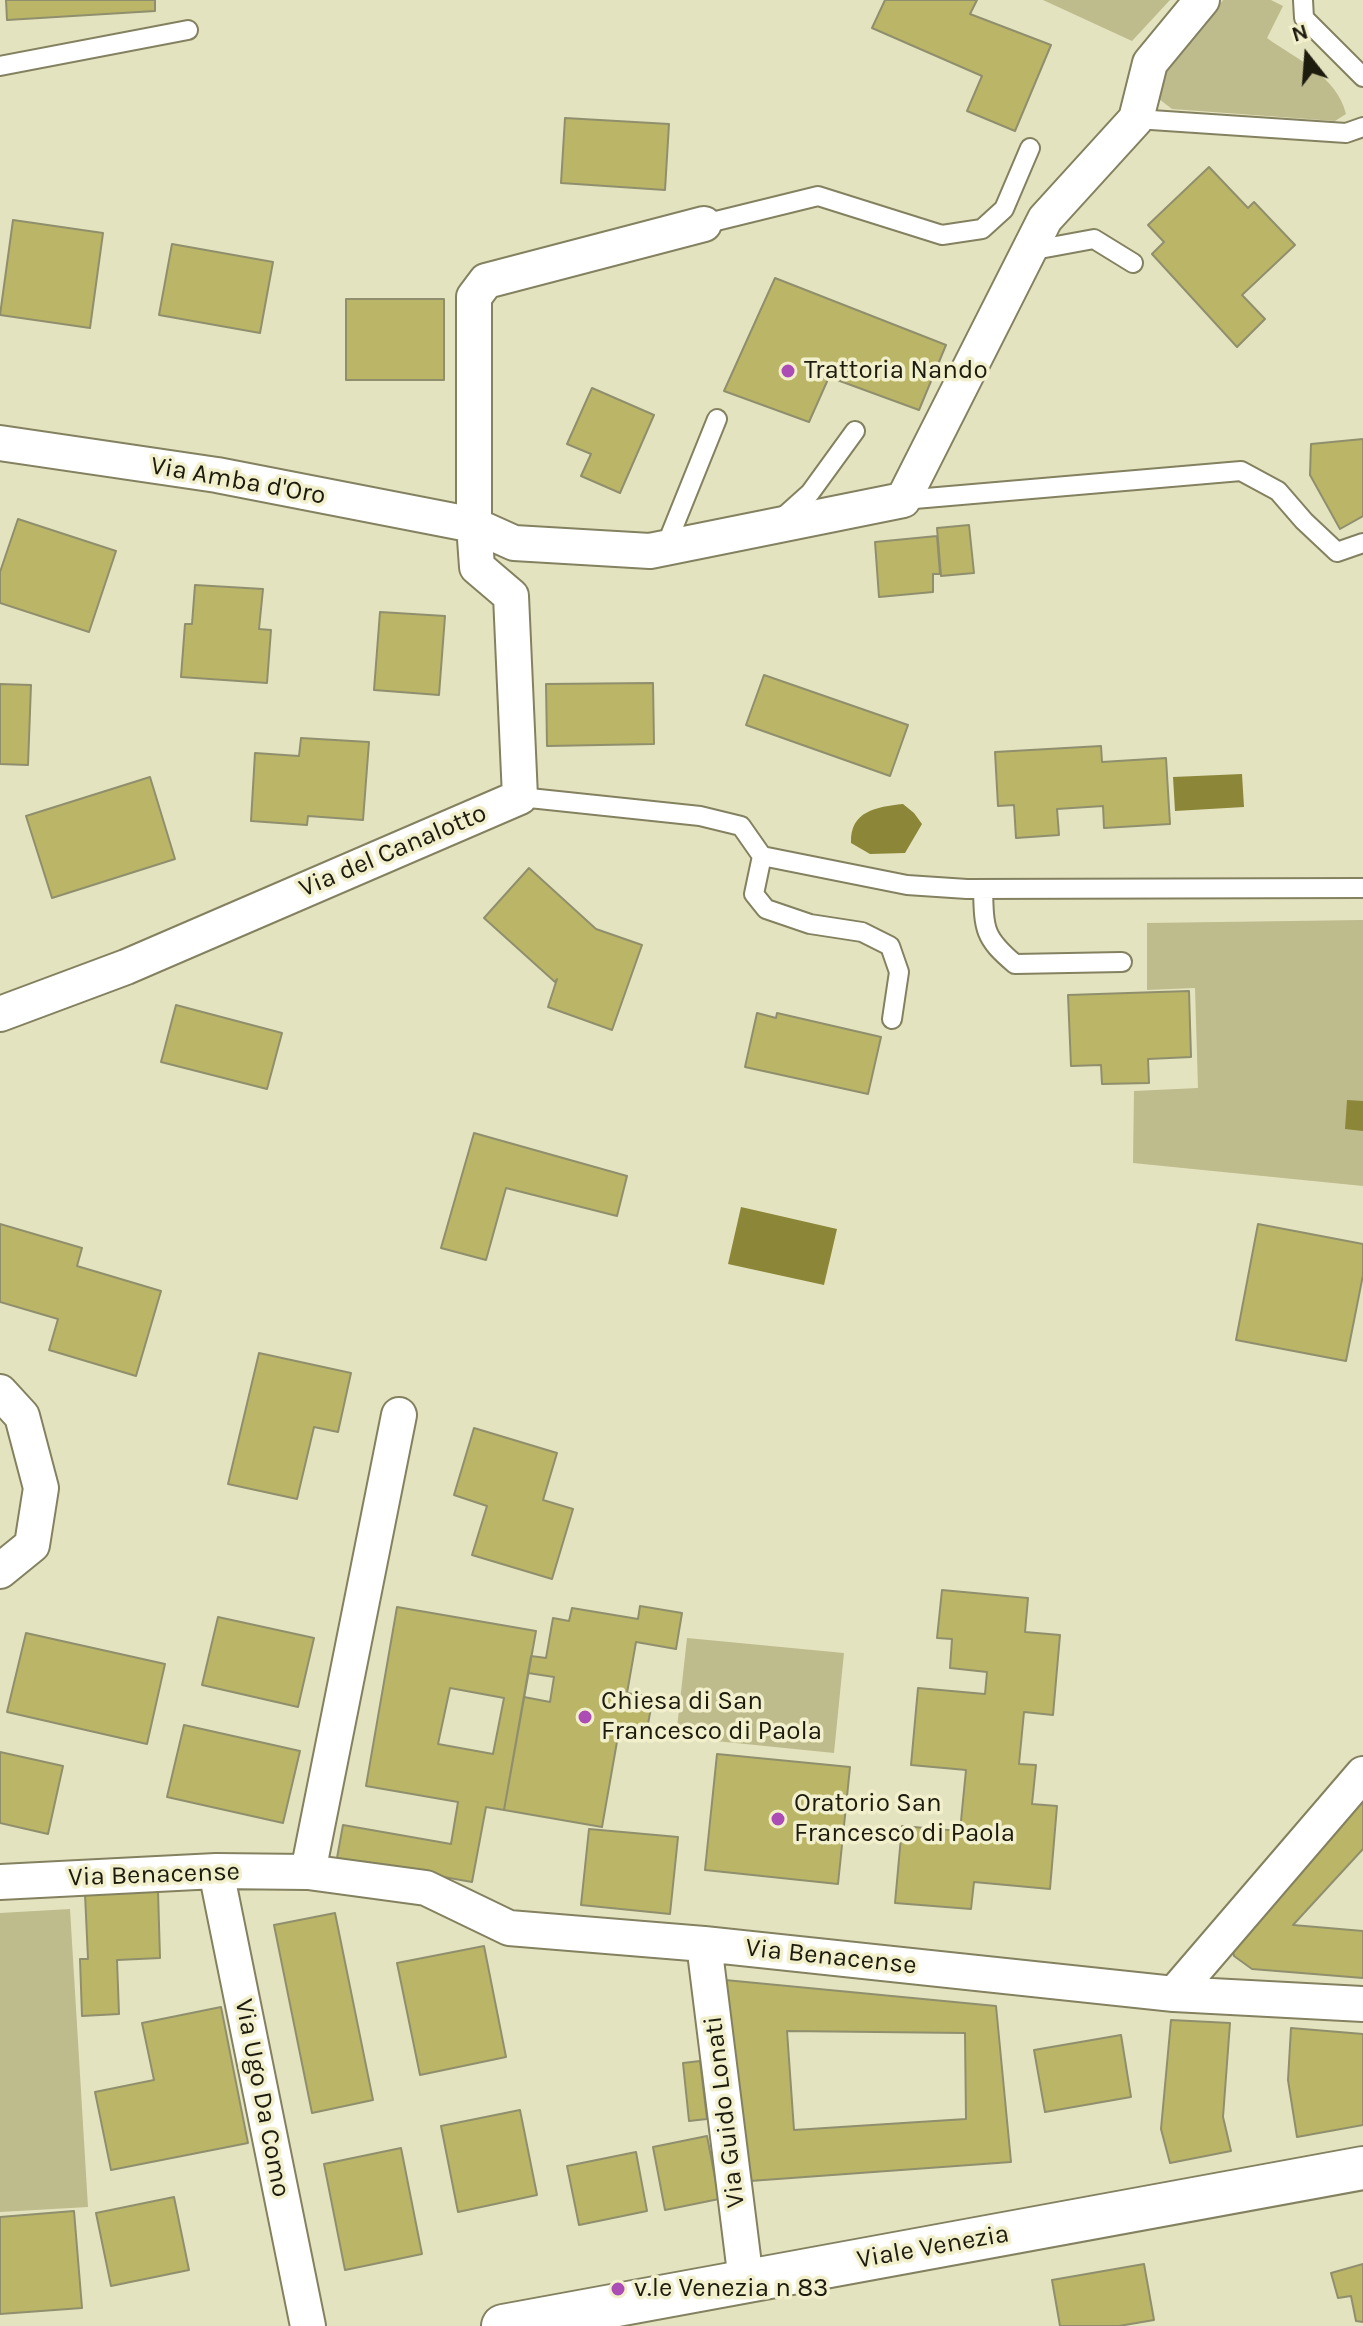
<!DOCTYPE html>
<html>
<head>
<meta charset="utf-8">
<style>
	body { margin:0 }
	#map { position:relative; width:1363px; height:2326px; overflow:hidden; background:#e4e3bf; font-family:Karla,sans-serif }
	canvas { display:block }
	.north { position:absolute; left:1267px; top:16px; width:80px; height:80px; -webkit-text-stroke:6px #f2f0cc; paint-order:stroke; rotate:343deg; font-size:22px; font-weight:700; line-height:32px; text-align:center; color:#1c1b0e }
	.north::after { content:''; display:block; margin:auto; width:28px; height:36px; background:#1c1b0e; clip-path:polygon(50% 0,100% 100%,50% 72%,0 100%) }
</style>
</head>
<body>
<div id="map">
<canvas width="1363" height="2326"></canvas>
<div class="north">N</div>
</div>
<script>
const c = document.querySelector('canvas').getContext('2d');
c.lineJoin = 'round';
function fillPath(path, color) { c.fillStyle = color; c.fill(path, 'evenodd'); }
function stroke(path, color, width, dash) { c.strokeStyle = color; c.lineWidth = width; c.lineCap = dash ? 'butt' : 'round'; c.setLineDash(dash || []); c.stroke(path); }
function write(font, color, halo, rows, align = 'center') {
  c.font = font + ' Karla,sans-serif'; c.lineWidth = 7; c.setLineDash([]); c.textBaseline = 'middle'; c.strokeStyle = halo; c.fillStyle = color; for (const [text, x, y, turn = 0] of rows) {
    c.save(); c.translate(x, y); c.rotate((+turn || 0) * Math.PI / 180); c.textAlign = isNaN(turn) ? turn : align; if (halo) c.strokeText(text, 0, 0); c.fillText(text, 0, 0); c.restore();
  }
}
fillPath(new Path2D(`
	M1043 0H1170L1132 41Z
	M1223 0H1271L1283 6 1267 38C1296 59 1337 76 1346 114L1335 121 1172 109 1159 99 1162 77Z
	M1363 920V1186L1133 1163 1134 1091 1198 1088 1195 988 1147 990V923Z
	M687 1638 844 1653 834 1753 676 1737Z
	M70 1909 88 2207 0 2212V1913Z`), '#bebb8d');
fillPath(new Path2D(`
	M1242 774 1244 807 1175 811 1173 777Z
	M903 804 914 813 922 824 905 853 870 854 851 843C850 811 876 807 903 804Z
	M1347 1100 1363 1101V1131L1345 1129Z
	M741 1207 837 1229 824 1285 728 1264Z`), '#8c8638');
const building = new Path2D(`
	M6 0H155V11L7 20Z
	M885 0H977L970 14 1051 45 1015 131 967 111 982 76 872 28Z
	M565 118 669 124 665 190 561 183Z
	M1209 167 1248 208 1254 202 1295 245 1242 295 1265 319 1237 347 1152 254 1164 242 1148 225Z
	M13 220 103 233 90 328 0 315Z
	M172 244 273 262 260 333 159 315Z
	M775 278 946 345 919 410 829 377 809 422 724 391Z
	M346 299H444V380H346Z
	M592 388 654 415 620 493 581 476 591 454 567 444Z
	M1363 439V516L1340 529 1310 475 1311 444Z
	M18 519 116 551 89 632 0 603V572Z
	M969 525 974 573 941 576 937 528Z
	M937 536 940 574H933V592L879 597 875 542Z
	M195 585 263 589 259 629 271 630 267 683 181 677 185 624H192Z
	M380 612 445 616 439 695 374 690Z
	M764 675 908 725 890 776 746 725Z
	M653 683 654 744 547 746 546 684Z
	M0 684 31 685 28 765 0 764Z
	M301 738 369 742 363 820 308 816 307 825 251 821 255 753 299 756Z
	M1101 746 1102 762 1166 758 1170 824 1104 828 1103 806 1057 809 1059 835 1016 838 1014 805 998 806 995 752Z
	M150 777 175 859 52 898 26 816Z
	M529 868 596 929 642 945 612 1030 548 1007 557 979 555 982 484 918Z
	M1189 991 1191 1057 1148 1059 1149 1083 1102 1084 1101 1065 1071 1066 1068 995Z
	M176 1005 282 1033 267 1089 161 1062Z
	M757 1013 776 1018 777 1013 881 1037 868 1094 745 1067Z
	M474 1133 627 1176 617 1216 506 1188 486 1260 441 1248Z
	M0 1224 82 1248 77 1266 161 1291 136 1376 49 1350 58 1319 0 1302Z
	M1258 1224 1363 1244V1275L1346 1361 1236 1340Z
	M259 1353 351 1373 338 1432 314 1427 297 1499 228 1484Z
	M474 1428 557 1453 543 1500 573 1509 552 1579 472 1555 487 1506 454 1495Z
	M942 1590 1028 1598 1025 1632 1060 1635 1053 1715 1024 1712 1019 1764 1036 1765 1032 1804 1057 1806 1050 1889 974 1882 971 1909 895 1903 902 1826 960 1831 966 1770 911 1765 918 1688 985 1694 987 1672 950 1668 952 1639 937 1638Z
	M640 1606 682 1613 676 1649 636 1642 627 1693 653 1697 645 1740 618 1736 602 1827 504 1810 531 1656 546 1658 553 1618 569 1621 572 1608 638 1619Z
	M397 1607 536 1631 504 1810 486 1807 472 1882 337 1858 343 1825 451 1844 458 1802 366 1786ZM450 1688 504 1698 493 1754 438 1744Z
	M218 1617 314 1638 298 1707 202 1685Z
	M26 1633 165 1664 147 1744 7 1712Z
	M528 1673 554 1677 550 1702 524 1697Z
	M184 1725 300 1751 283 1823 167 1797Z
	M0 1752 63 1766 48 1834 0 1823Z
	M717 1754 850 1767 838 1884 705 1870Z
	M1363 1798V1849L1293 1925 1363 1931V1978L1252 1969 1234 1956 1232 1947Z
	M589 1829 678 1837 670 1914 581 1905Z
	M158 1891 160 1958 117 1960 119 2014 82 2016 80 1959H88L85 1894Z
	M335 1913 373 2100 312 2113 274 1925Z
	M484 1946 506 2057 420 2075 397 1963Z
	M725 1980 996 2006 1011 2162 750 2181ZM787 2031 965 2033 966 2119 794 2130Z
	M221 2007 248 2143 111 2170 95 2092 154 2080 142 2023Z
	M1171 2020 1230 2023 1223 2117 1231 2151 1170 2163 1161 2129Z
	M1291 2028 1363 2034V2125L1297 2137 1288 2080Z
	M1121 2035 1131 2097 1045 2112 1034 2050Z
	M700 2061 707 2119 689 2121 683 2063Z
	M520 2110 537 2195 458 2212 441 2126Z
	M707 2136 719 2199 665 2210 653 2147Z
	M401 2148 422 2254 345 2270 324 2164Z
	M636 2152 647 2211 579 2225 567 2166Z
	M174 2197 189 2270 111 2286 96 2213Z
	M74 2211 82 2308 0 2314V2217Z
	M1144 2264 1154 2320 1119 2326H1060L1052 2280Z
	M1363 2264V2322L1356 2321 1351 2296 1338 2298 1331 2273Z`);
fillPath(building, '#bbb667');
stroke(building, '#908f6d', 2);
const service = new Path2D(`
	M1303 0 1304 18 1363 77
	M0 66 188 30
	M1136 119 1346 133 1363 127
	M704 224 818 196 942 235 982 229 1004 209 1030 148
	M1029 251 1094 239 1133 263
	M903 500 1241 471 1278 491 1304 521 1337 552 1363 543
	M781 519 810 493 855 431
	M665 548 717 419
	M520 797 700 816 741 826 762 856 907 885 967 889 1363 888
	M762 856 754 894 766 909 810 924 862 932 890 946 899 972 892 1019
	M983 889C984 930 984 938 1015 964L1122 962`);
const minor = new Path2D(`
	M0 443 217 475 474 525 514 543 650 551 903 500 1045 219 1136 119 1150 63 1202 0
	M0 1014 126 967 520 797 511 596 477 567 474 525V297L486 281 704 224
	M0 1392 22 1416 41 1488 32 1545 0 1571
	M216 1871 308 2326
	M308 1872 399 1415
	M0 1882 216 1871 308 1872 426 1888 509 1928 704 1944 1174 1994 1363 2004
	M704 1944 746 2281
	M1174 1994 1363 1774`);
const tertiary = new Path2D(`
	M503 2326 1363 2168`);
stroke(service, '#838160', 22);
stroke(minor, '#838160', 38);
stroke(tertiary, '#838160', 46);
stroke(service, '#fff', 18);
stroke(minor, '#fff', 34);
stroke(tertiary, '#fff', 42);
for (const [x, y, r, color] of [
	[788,371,8,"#ac4db5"],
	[585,1717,8,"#ac4db5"],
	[778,1819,8,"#ac4db5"],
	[618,2289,8,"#ac4db5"]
]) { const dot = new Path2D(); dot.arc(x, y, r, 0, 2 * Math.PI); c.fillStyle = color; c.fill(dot); stroke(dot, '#f2f0cc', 3); }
write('26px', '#1c1b0e', '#f2f0cc', [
	["Trattoria Nando",804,371],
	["Chiesa di San",601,1702],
	["Francesco di Paola",601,1732],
	["Oratorio San",794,1804],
	["Francesco di Paola",794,1834],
	["v.le Venezia n 83",634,2289]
], 'left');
write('26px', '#1c1b0e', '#f2f0cc', [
	["Via Amba d'Oro",238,481,10],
	["Via del Canalotto",393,851,-23],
	["Via Benacense",154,1875,-2],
	["Via Benacense",831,1957,6],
	["Via Ugo Da Como",262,2098,79],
	["Via Guido Lonati",725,2112,-97],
	["Viale Venezia",933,2247,-10]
]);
</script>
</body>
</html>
